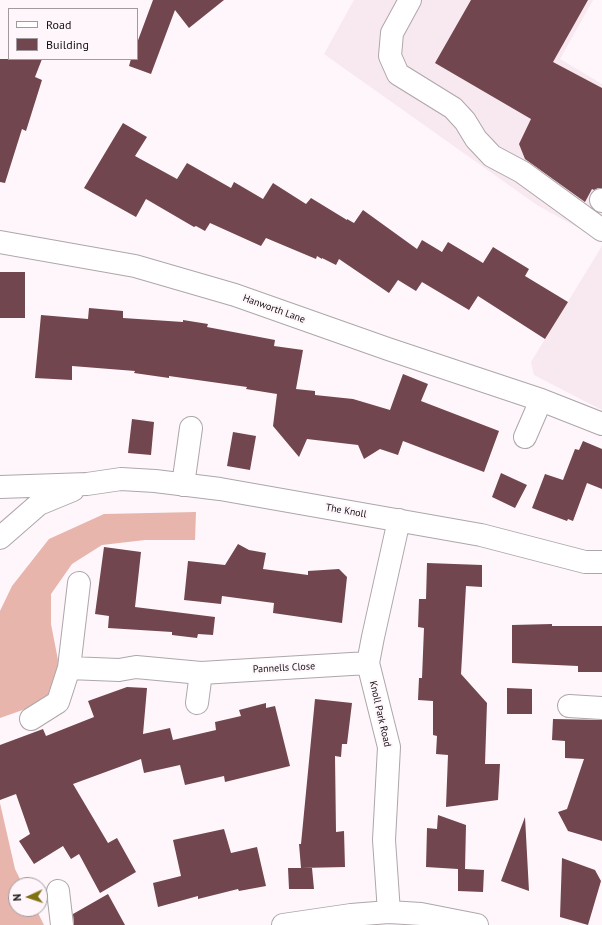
<!DOCTYPE html>
<html>
<head>
<meta charset="utf-8">
<style>
	body { margin:0 }
	#map { position:relative; width:602px; height:925px; overflow:hidden; background:#fef6fb; font-family:"PT Sans",sans-serif }
	canvas { display:block }
	.legend { position:absolute; left:8px; top:8px; width:130px; height:52px; box-sizing:border-box; background:#fef6fb; border:1px solid #a09a9e; margin:0; padding:5px 7px; list-style:none; font-size:12px; color:#131112 }
	.legend li { display:flex; align-items:center; gap:8px; height:20px }
	.legend b { width:20px; border:1px solid #a09a9e }
	.north { position:absolute; left:8px; top:877px; width:40px; height:40px; box-sizing:border-box; background:#fef6fb; border:1px solid #a09a9e; border-radius:50%; rotate:267deg; font-size:11px; font-weight:700; line-height:16px; text-align:center; color:#131112 }
	.north::after { content:''; display:block; margin:auto; width:14px; height:18px; background:#807213; clip-path:polygon(50% 0,100% 100%,50% 72%,0 100%) }
</style>
</head>
<body>
<div id="map">
<canvas width="602" height="925"></canvas>
<ul class="legend">
<li><b style="height:5px;background:#fff"></b>Road</li>
<li><b style="height:11px;background:#71464e"></b>Building</li>
</ul>
<div class="north">N</div>
</div>
<script>
const c = document.querySelector('canvas').getContext('2d');
c.lineJoin = 'round';
function fillPath(path, color) { c.fillStyle = color; c.fill(path, 'evenodd'); }
function stroke(path, color, width, dash) { c.strokeStyle = color; c.lineWidth = width; c.lineCap = dash ? 'butt' : 'round'; c.setLineDash(dash || []); c.stroke(path); }
function write(font, color, halo, rows, align = 'center') {
  c.font = font + ' "PT Sans",sans-serif'; c.lineWidth = 4; c.setLineDash([]); c.textBaseline = 'middle'; c.strokeStyle = halo; c.fillStyle = color; for (const [text, x, y, turn = 0] of rows) {
    c.save(); c.translate(x, y); c.rotate((+turn || 0) * Math.PI / 180); c.textAlign = isNaN(turn) ? turn : align; if (halo) c.strokeText(text, 0, 0); c.fillText(text, 0, 0); c.restore();
  }
}
fillPath(new Path2D(`
	M354 0H593L560 59 602 84V241L537 205 324 54Z
	M602 246V410L534 375 531 362Z`), '#f8e8f0');
fillPath(new Path2D(`
	M196 512 195 540H145L102 545 72 564 51 594V624L58 660 57 692 34 706 0 718V611L12 586 49 539 104 514Z
	M0 803 15 869 23 885H16V909H36L44 925H0Z`), '#e7b5ac');
fillPath(new Path2D(`
	M153 0H224L189 28 175 10 151 74 129 66 131 59H137V43Z
	M471 0H588L553 62 602 88V188H598L594 190 592 189 585 202 525 159 519 144 531 119 435 63Z
	M0 59H42L35 77 42 80 26 131 22 129 5 183 0 182Z
	M123 123 147 137 135 156 177 179 187 163 231 188 234 182 263 199 273 183 306 204 311 198 347 220V219L354 223 363 210 417 249 422 240 442 252 448 242 483 263 493 247 529 269 525 276 568 302 545 339 478 296 469 310 422 282 416 291 398 280 389 293 339 259 336 265 322 258V259L317 256 316 259 266 238 261 246 210 223 205 231 196 226 194 227 146 199 136 217 84 188Z
	M0 272H25V318H0Z
	M89 308 123 311V318L183 322V320L208 324 207 327 275 340 274 346 303 350 296 389 315 391V395L353 399 390 410 403 374 428 384 421 401 499 431 484 472 403 441 398 455 380 449 364 459 358 445 307 439 299 457 273 426 277 394 246 389 247 387 169 376V378L134 373 135 371 72 366V380L35 378 41 315 88 319Z
	M132 419 154 422 151 455 128 453Z
	M233 432 256 436 250 470 227 466Z
	M583 441 602 449V489L587 483 573 521 568 519 567 521 532 508 545 474 563 480 575 449 579 450Z
	M501 473 527 485 515 508 492 497Z
	M238 544 249 550 266 553 263 569 308 575V571L339 569 347 577 342 623 273 613 274 603 222 596 221 604 184 600 188 561 225 565Z
	M104 547 141 552 135 607 215 617 213 635 198 634 197 638 172 635V632L108 628 109 616 95 614Z
	M427 563 482 565V587L466 586 461 674 487 703 485 764H500L498 800 446 807 448 755 436 754 437 736 433 735V701L418 700 419 678H422L424 628 418 627 419 599H426Z
	M552 624V626H602V672H578V666L512 663V625Z
	M127 687 147 688 143 734 170 728 173 740 216 730 215 722 241 716 239 710 266 703V708L275 706 290 766 225 782 224 776 185 785 180 765 144 773 141 759 73 784 108 843 117 838 136 872 100 893 79 854 71 859 63 846 34 864 19 841 30 834 16 794 0 800V745L43 729 46 736 94 717 88 701Z
	M507 688 532 689V714H507Z
	M315 699 352 703 347 744H342L341 757 335 756 336 832 344 831 345 867 301 868 299 844H301Z
	M553 719 602 720V841L568 831 558 812 567 809 584 759 565 758V741L552 740Z
	M438 815 466 825 465 869 484 870 483 892 458 891V869L426 867 427 828 437 829Z
	M525 817 529 891 501 881Z
	M224 829 231 853 257 847 266 886 239 891 238 889 198 899V896L158 907 153 883 181 876 173 840Z
	M562 858 595 870 601 881 588 925 560 917Z
	M288 868H312L314 889H289Z
	M108 894 125 925H74L73 914Z`), '#71464e');
const minor = new Path2D(`
	M410 0 392 33 390 56 398 74 453 108 465 121 476 139 492 156 522 172 602 230
	M601 200 602 201
	M0 242 135 266 235 295 388 349 541 400 602 424
	M525 437 541 400
	M183 485 191 428
	M0 487 87 484 121 479 155 481 220 489 481 535 585 562H602
	M0 538 39 504 73 490
	M69 668 119 670 136 667 201 673 368 663
	M197 703 201 673
	M569 706 602 708
	M31 719 58 702 69 668 79 583
	M58 891 62 925
	M389 912 421 914 477 925
	M283 925 351 915 389 912 384 840 389 747 368 663 373 637 399 520`);
stroke(minor, '#ada6aa', 24);
stroke(minor, '#fff', 22);
write('10px', '#131112', '#fef6fb', [
	["Hanworth Lane",274,309,20],
	["The Knoll",346,511,10],
	["Pannells Close",284,668,-3],
	["Knoll Park Road",380,714,77]
]);
</script>
</body>
</html>
